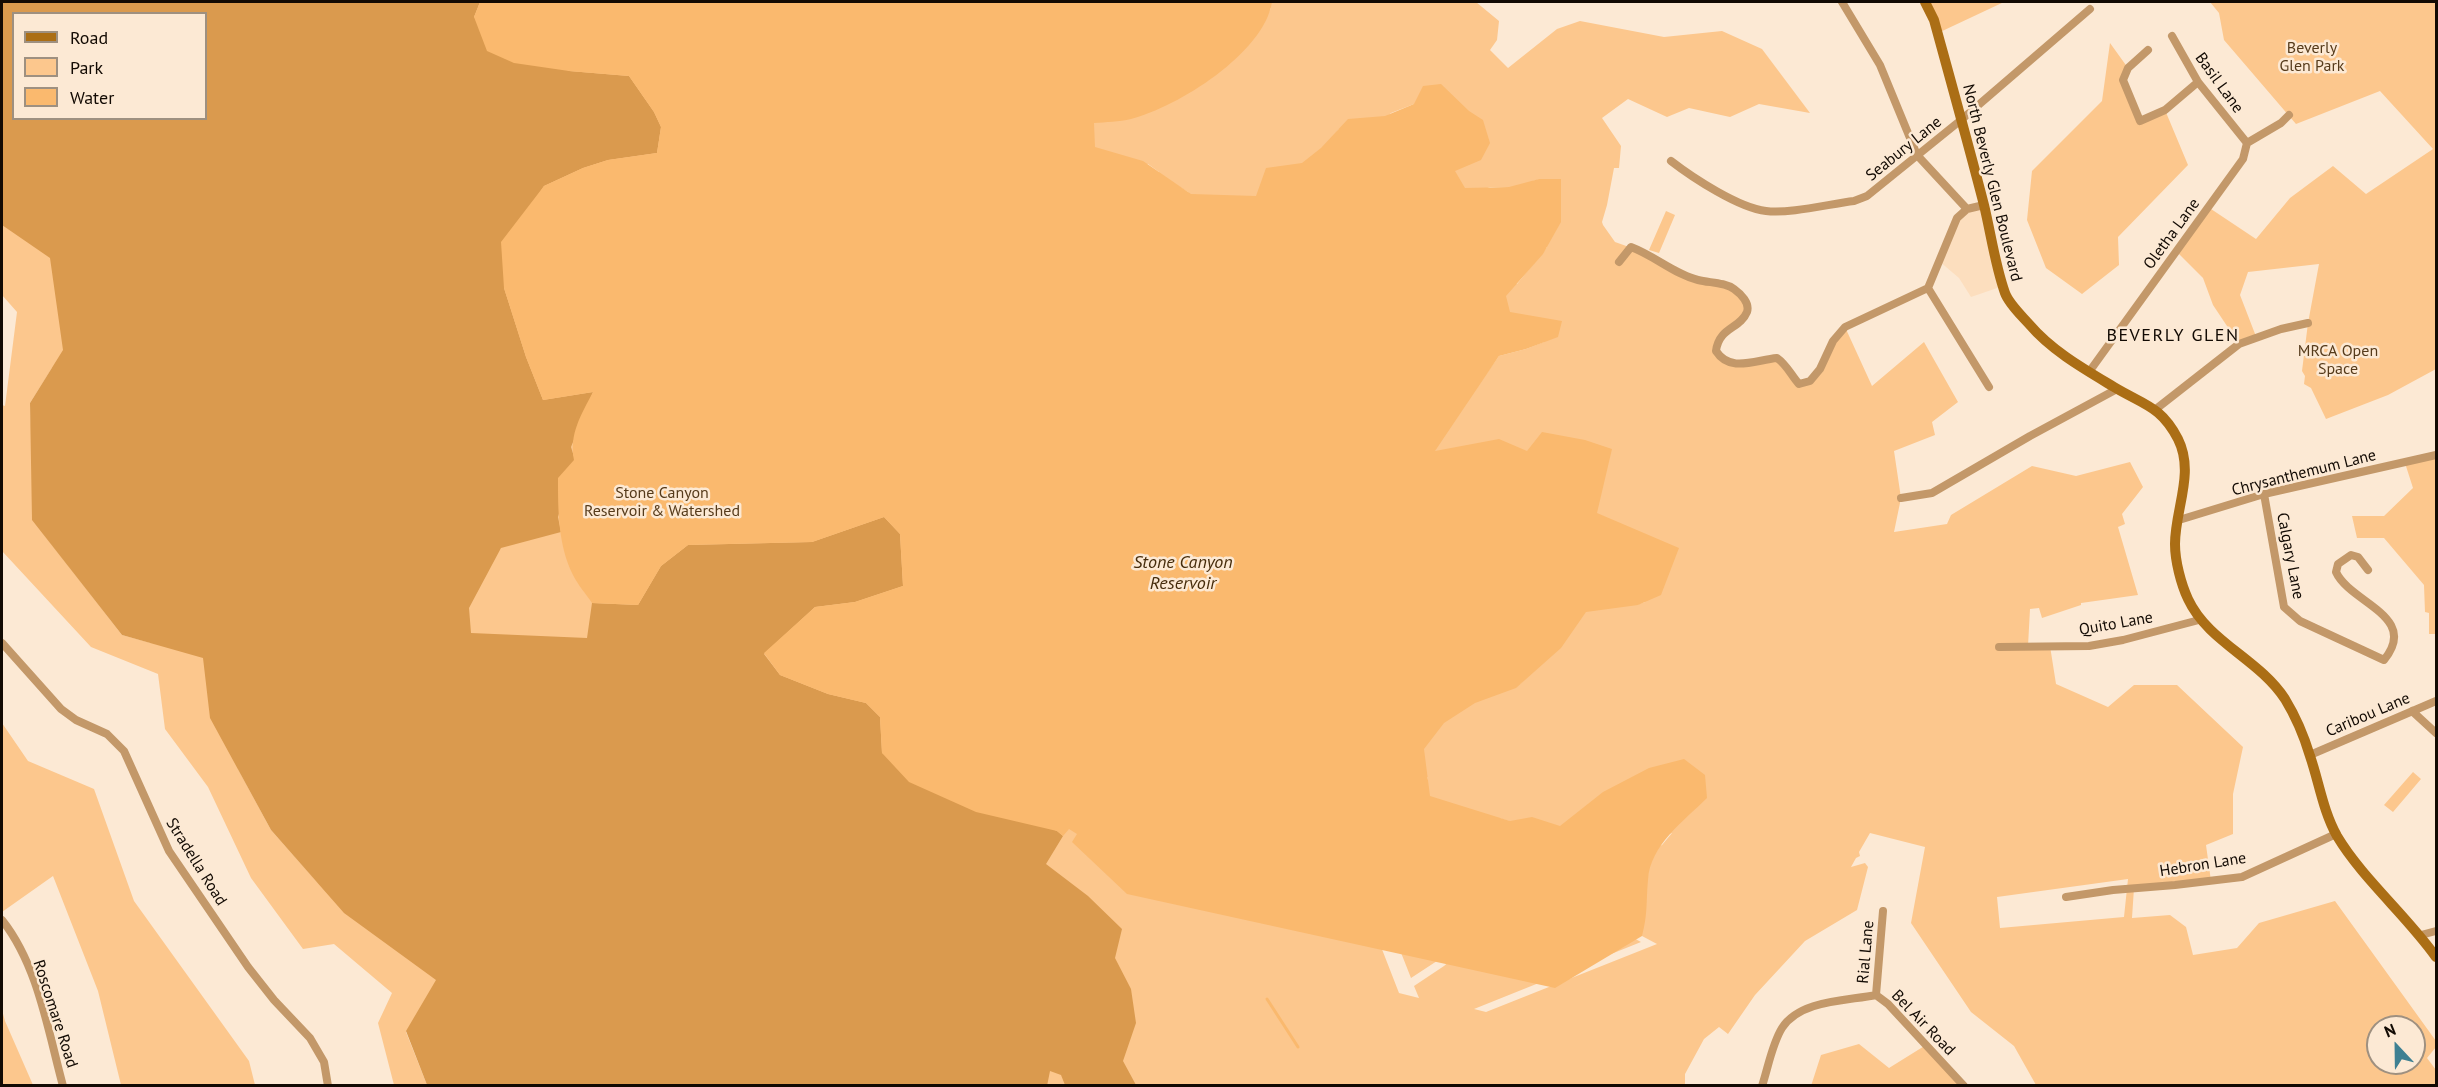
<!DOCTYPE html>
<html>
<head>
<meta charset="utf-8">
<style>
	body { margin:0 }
	#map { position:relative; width:2438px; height:1087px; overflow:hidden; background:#fce9d4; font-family:"PT Sans",sans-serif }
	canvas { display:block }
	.frame { position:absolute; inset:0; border:3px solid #120a03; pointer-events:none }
	.legend { position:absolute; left:12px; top:12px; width:195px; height:108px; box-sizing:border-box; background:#fce9d4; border:2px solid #9e9080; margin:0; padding:8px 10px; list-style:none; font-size:18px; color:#120a03 }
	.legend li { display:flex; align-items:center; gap:12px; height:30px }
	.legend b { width:30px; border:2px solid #9e9080 }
	.north { position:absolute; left:2366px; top:1015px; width:60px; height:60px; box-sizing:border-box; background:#fce9d4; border:2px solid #9e9080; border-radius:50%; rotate:338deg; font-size:16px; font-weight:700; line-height:24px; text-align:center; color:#120a03 }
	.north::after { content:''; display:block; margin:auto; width:21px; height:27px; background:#3e8092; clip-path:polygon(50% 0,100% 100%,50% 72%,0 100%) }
</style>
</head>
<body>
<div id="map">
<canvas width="2438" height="1087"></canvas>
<div class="frame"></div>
<ul class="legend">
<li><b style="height:8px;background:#ab6e15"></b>Road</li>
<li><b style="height:16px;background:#fcc78d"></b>Park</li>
<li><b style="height:16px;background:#fab96e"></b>Water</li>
</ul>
<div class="north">N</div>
</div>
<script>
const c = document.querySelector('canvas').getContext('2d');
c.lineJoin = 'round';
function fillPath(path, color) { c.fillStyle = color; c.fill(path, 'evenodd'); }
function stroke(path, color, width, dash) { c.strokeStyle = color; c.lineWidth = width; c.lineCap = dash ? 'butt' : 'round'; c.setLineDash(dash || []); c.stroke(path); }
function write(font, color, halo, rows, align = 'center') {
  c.font = font + ' "PT Sans",sans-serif'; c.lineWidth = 5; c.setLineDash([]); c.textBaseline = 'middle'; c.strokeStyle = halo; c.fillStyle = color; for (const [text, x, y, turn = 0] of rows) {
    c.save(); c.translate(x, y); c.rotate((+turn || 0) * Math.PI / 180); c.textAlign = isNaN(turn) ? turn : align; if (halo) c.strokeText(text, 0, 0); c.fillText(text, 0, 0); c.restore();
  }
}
fillPath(new Path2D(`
	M1984 205 2003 286 1971 297 1959 278 1939 261 1957 218Z`), '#fcdebe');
fillPath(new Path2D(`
	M2 2H998L1248 618 1269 609 1287 656 1288 706 1294 729 1311 757 1319 767 1352 783 1336 824V831L1399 993 1419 998 1414 986 1444 966 1517 904 1547 891 1641 942 1474 1009 1486 1012 1657 944 1642 936V933L1556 888 1662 845 1672 833 1552 881 1554 825 1546 822 1543 884 1514 896 1440 959 1411 978 1383 907 1509 821 1499 818 1379 899 1352 827 1428 786V777L1357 815C1361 806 1366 797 1369 788 1374 763 1332 763 1323 745L1488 656 1520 684 1525 679 1494 652 1574 562 1636 605 1645 602 1580 555 1609 526 1602 520 1574 551 1499 498 1439 451H1434L1436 448 1425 440 1450 424 1499 356 1526 349 1544 342C1536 338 1529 339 1520 341 1489 348 1485 360 1462 380L1430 327 1424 300 1498 280 1517 284 1547 247 1541 179 1533 181 1539 247 1519 277 1498 271 1424 292 1409 215 1465 205 1510 187H1490L1463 197 1406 208 1359 152 1414 104 1391 113 1353 145 1339 129 1334 135 1347 151 1250 233 1206 231 1188 192 1175 184 1198 234 1128 298 1077 174 1159 172 1148 164 1074 167 1017 25 1077 2H1084L1099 19 1143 114 1154 110 1262 25 1271 8 1148 104 1106 14 1095 2H1476L1499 21 1497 40 1490 50 1508 68 1557 29 1580 21 1664 37 1722 31 1762 49 1810 113 1759 104 1730 117 1689 108 1667 117 1628 99 1602 118 1621 146 1619 168H1614L1607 205 1602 222 1603 225 1615 242 1646 253 1686 277 1732 288 1745 299 1748 307 1746 314 1725 331 1717 341 1716 351C1730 373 1755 360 1777 358 1787 365 1791 375 1799 384 1821 379 1822 359 1832 341 1835 336 1841 331 1845 327L1872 386 1924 342 1958 402 1932 422 1935 435 1894 451 1901 498 1894 532 1947 524 1951 515 2032 466 2076 476 2130 462 2143 487 2122 514 2125 524 2118 527 2138 595 2081 603V605L2042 618 2039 608 2030 609 2028 646H2050L2056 684 2108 707 2134 685H2177L2243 747 2233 794V834L2206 845 2211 881 2134 888 2132 918 2170 915 2186 927 2193 955 2237 948 2259 923 2335 901 2436 1041V1047L2427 1058 2436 1070V1085H2036L2014 1046 1971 1012 1911 923 1925 847 1870 833 1859 852 1860 856 1856 858 1851 867 1865 863 1868 867 1857 910 1805 941 1755 995 1728 1034 1719 1027 1704 1039 1685 1074V1085H461L414 1019 406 1032 427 1085H394L378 1023 392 993 334 944 303 949 251 878 208 787 165 729 158 674 91 647 2 551V405L5 406 17 312 2 295ZM14 14H206V118H14ZM52 368 57 376 31 426 30 403ZM42 532 102 571 151 643 122 635ZM238 769H239L318 883 271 830ZM2128 879 2124 917 2000 928 1997 897ZM2378 1027H2414V1063H2378Z
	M1925 2H2004L1938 33Z
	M2210 2H2436V369L2388 395 2326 419 2311 388 2304 384 2305 376 2302 371 2308 323 2319 264 2248 272 2240 295 2257 339 2239 344 2213 305 2203 278 2176 251 2208 207 2256 239 2290 198 2333 166 2366 194 2433 149 2380 91 2296 124 2224 40 2219 13Z
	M2110 43 2128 68 2123 80 2139 120 2165 110 2188 165 2118 237 2119 265 2082 294 2046 268 2027 220 2032 171 2102 101Z
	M1666 211 1675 215 1659 253 1649 250Z
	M2436 455V634H2429V613L2425 612 2424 585 2384 538H2357L2352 516H2384L2413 488 2405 463Z
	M2 723 28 761 94 789 134 901 249 1061 255 1085H121L98 991 53 876 2 912Z
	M2413 772 2421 779 2393 812 2384 805Z
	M2 1010 5 1021 33 1085H2Z
	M1859 1044 1889 1068 1926 1045 1964 1086H1811L1821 1055Z`), '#fcc78d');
fillPath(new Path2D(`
	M2 2H480L474 17 569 71 629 76 654 112 661 127 657 153 608 160 583 168 544 186 526 213 504 288 526 357 543 400 593 392 571 447 575 460 558 517 561 532 501 548 469 608 471 633 587 638 592 603 638 605 661 566 688 545 812 542 884 517 900 534 903 586 855 602 815 607 764 654 780 675 828 694 866 703 880 717 882 753 1057 831 1063 836 1046 864 1088 896 1122 929 1115 958 1131 989 1136 1023 1123 1061 1136 1085H1065L1061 1075 1050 1071 1047 1086 427 1085 406 1031 436 980 344 913 271 830 210 718 203 658 122 635 32 520 30 403 63 350 50 258 2 225ZM14 14H206V118H14Z`), '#da9a4e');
fillPath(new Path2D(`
	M480 2H1272C1264 53 1178 107 1131 119 1119 122 1106 122 1094 123L1095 147 1143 161 1191 194 1256 196 1266 168 1302 163 1321 148 1348 119 1385 116 1414 104 1423 86 1441 84 1469 111 1483 120 1490 143 1481 160 1455 171 1465 188 1509 187 1539 179H1561V222L1543 254 1506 296 1510 312 1562 321 1558 337 1526 349 1499 356 1435 451 1499 439 1527 451 1542 432 1585 440 1612 449 1597 513 1679 548 1661 595 1638 605 1586 612 1561 648 1516 688 1475 703 1444 723 1424 749 1430 796 1510 821 1532 817 1560 826 1603 792 1649 768 1684 759 1705 775 1707 798C1684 821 1650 845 1648 880 1646 902 1648 913 1642 936L1555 988 1127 894 1072 842 1077 834 1069 829 1063 836 1057 831 976 812 909 782 882 753 880 717 866 703 828 694 780 675 764 653 815 607 855 602 903 586 900 534 884 517 812 542 688 545 661 566 638 605 592 603C586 594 578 585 573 575 558 545 558 510 558 478L574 460C569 434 581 415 593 392L543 400 526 357 504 288 501 242 544 186 583 168 608 160 657 153 661 127 654 112 629 76 569 71 514 63 487 51 474 17Z`), '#fab96e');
stroke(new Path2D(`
	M1267 999 1298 1047`), '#fab96e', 3);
stroke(new Path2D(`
	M1842 2 1880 65 1917 155 1967 209
	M2172 36 2198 82 2247 143
	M2148 50 2128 68 2123 80 2140 121 2165 110 2198 82
	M1671 161C1693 178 1739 208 1766 211 1790 214 1829 204 1854 201L1867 196 1961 120 2090 9
	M1619 262 1631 247C1655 256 1674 274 1698 280 1710 283 1724 282 1734 289 1741 294 1750 303 1747 312 1740 329 1719 327 1716 351 1730 373 1755 360 1777 358 1787 365 1791 375 1799 384L1810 381 1820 369 1833 341 1845 327 1928 288 1957 218 1967 209 1984 205
	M1928 288 1989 387
	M2089 372 2243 159 2247 143 2281 123 2289 115
	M2156 409 2239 344 2281 329 2308 323
	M2264 494 2284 607 2300 621 2384 660C2420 616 2350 603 2336 572L2338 564 2351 555 2358 557 2368 570
	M1901 498 1932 493 2030 436 2117 389
	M2179 520 2264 494 2436 455
	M2 643 61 709 76 720 107 734 124 751 169 851 248 967 274 1000 310 1038 324 1062 328 1086
	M1999 647 2089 646 2123 640 2199 620
	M2412 711 2436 733
	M2310 755 2436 701
	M2066 897 2113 890 2175 885 2242 877 2336 834
	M2 920C38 965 48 1031 63 1086
	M2421 935 2436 931
	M1876 995 1883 911
	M1762 1086C1768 1068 1772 1044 1782 1028 1800 1000 1846 1001 1876 995L1888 1004 1964 1086`), '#c39869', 8);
stroke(new Path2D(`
	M1925 2 1934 20C1951 82 1968 143 1984 205 1991 234 1995 265 2005 293 2009 304 2021 315 2029 324 2052 351 2084 369 2114 387 2144 405 2161 406 2178 439 2195 473 2175 509 2175 544 2175 561 2181 584 2188 599 2208 642 2259 659 2285 699 2296 717 2304 736 2310 756 2319 782 2323 811 2337 836 2362 878 2407 916 2436 957`), '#ab6e15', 10);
write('16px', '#563b1b', '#fce9d4', [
	["Beverly",2312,48],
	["Glen Park",2312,66],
	["MRCA Open",2338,351],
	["Space",2338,369],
	["Stone Canyon",662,493],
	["Reservoir & Watershed",662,511]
]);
write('16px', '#120a03', '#fce9d4', [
	["Basil Lane",2219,83,54],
	["Seabury Lane",1904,149,-39],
	["North Beverly Glen Boulevard",1992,183,76],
	["Oletha Lane",2172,234,-54],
	["Chrysanthemum Lane",2304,473,-14],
	["Calgary Lane",2290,556,79],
	["Quito Lane",2116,624,-10],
	["Caribou Lane",2368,715,-23],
	["Stradella Road",196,862,58],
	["Hebron Lane",2203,865,-9],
	["Rial Lane",1866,952,-85],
	["Roscomare Road",55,1014,72],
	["Bel Air Road",1923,1023,46]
]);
c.letterSpacing = '1.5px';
write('18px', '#120a03', '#fce9d4', [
	["BEVERLY GLEN",2173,336]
]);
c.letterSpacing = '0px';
write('italic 18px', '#462c0b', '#fce9d4', [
	["Stone Canyon",1183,563],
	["Reservoir",1183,584]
]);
</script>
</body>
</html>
